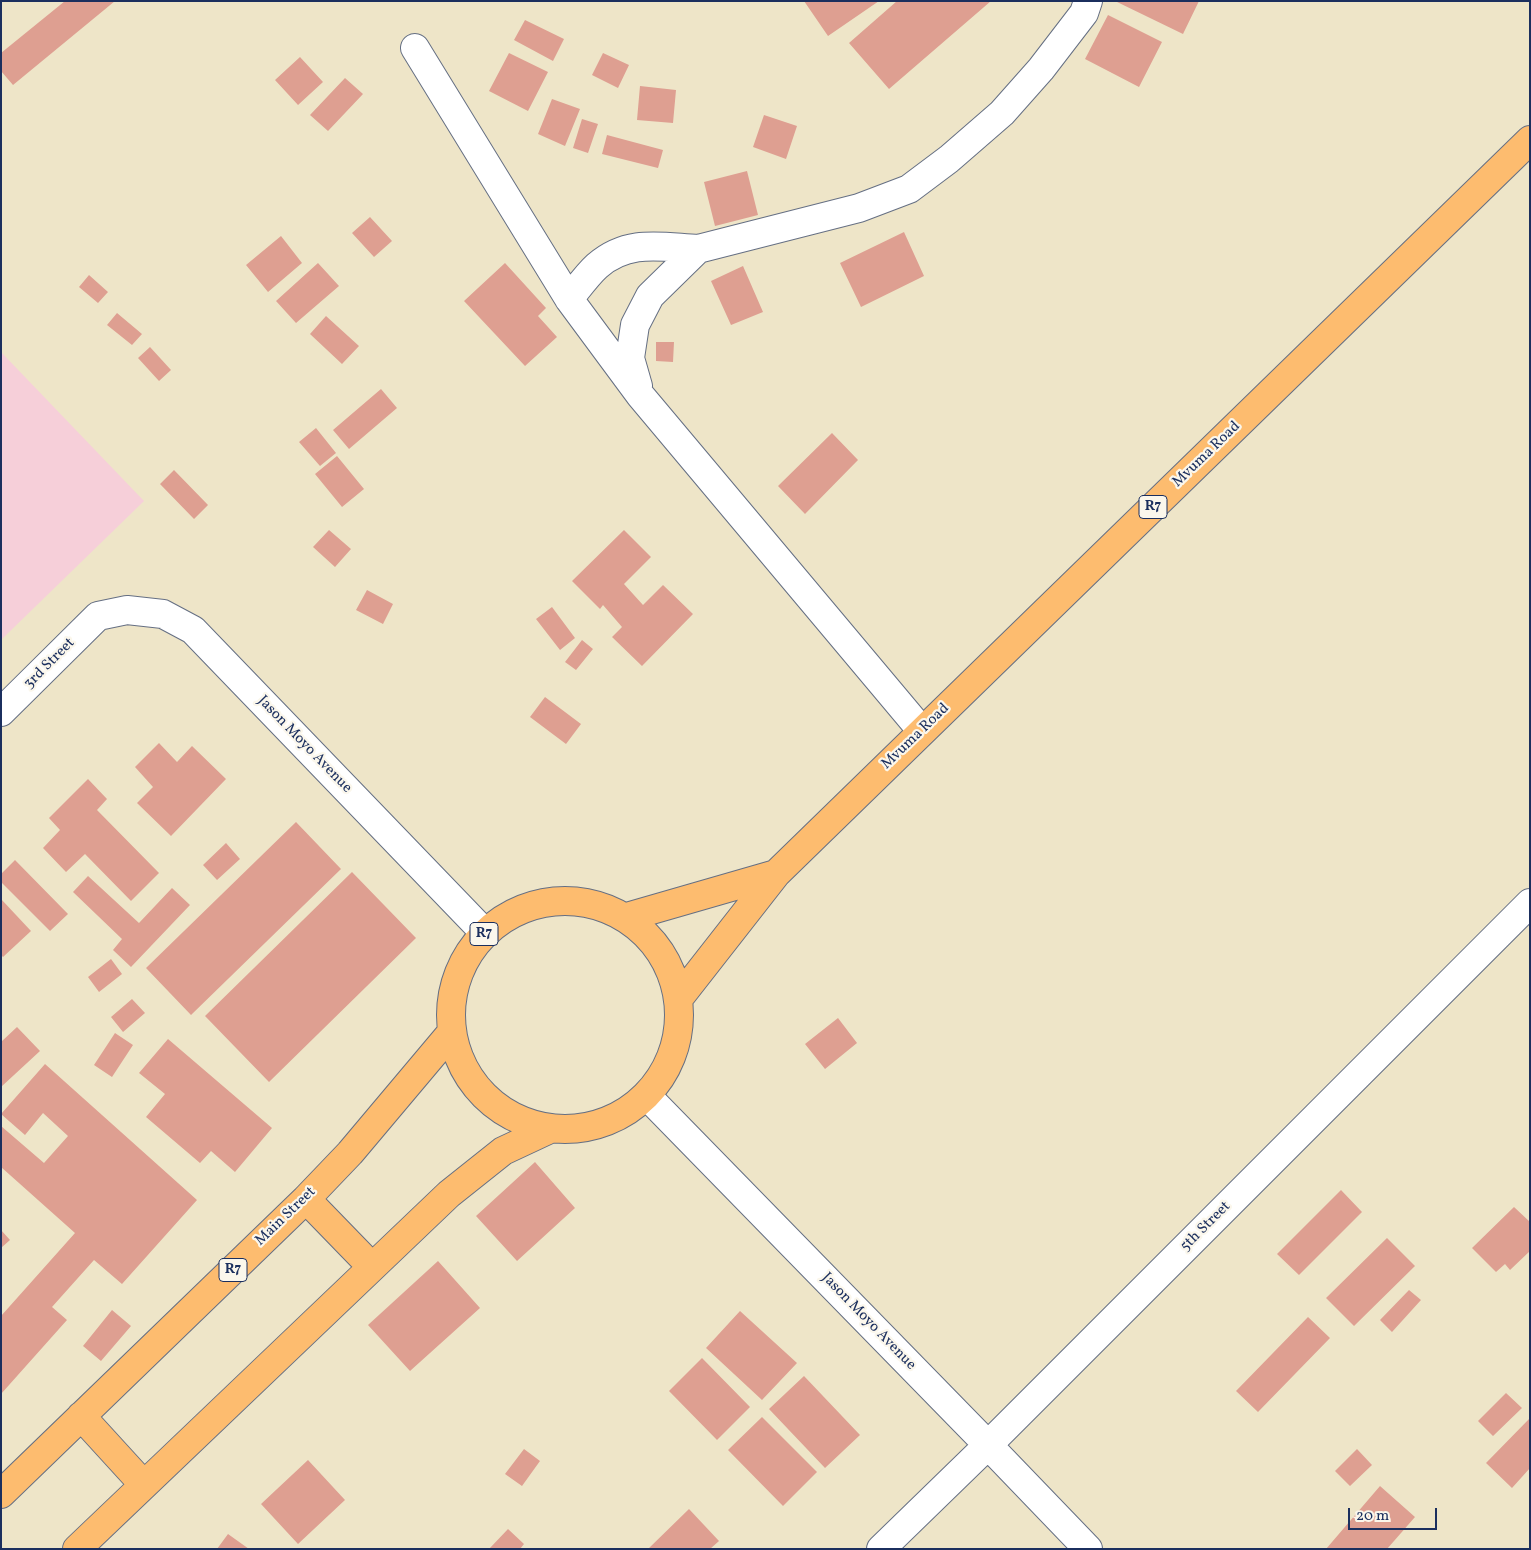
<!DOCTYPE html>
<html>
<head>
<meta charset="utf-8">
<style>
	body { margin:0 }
	#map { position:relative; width:1531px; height:1550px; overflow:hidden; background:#eee5c8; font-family:Vollkorn,serif }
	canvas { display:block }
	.frame { position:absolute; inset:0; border:2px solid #1b2f5e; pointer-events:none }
	.scale { position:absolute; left:1348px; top:1508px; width:89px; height:22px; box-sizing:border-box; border:2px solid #1b2f5e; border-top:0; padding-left:6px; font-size:15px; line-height:18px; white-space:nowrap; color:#1b2f5e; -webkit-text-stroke:4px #fbf7ec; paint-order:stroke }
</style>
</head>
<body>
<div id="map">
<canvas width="1531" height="1550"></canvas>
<div class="frame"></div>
<div class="scale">20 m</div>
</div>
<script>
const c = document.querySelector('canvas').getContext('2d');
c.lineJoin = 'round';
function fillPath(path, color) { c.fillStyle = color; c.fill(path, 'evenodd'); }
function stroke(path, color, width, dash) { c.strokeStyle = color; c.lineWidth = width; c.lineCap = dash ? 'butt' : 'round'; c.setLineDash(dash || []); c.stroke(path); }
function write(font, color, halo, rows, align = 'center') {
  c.font = font + ' Vollkorn,serif'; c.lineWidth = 4.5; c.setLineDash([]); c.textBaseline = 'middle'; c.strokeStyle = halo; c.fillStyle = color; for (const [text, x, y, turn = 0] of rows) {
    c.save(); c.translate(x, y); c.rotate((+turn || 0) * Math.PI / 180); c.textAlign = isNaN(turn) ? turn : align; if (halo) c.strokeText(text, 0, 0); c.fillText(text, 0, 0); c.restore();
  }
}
fillPath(new Path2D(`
	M1 352 144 501 1 640Z`), '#f6cfd9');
fillPath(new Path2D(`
	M65 1H115L13 85 1 71V53Z
	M804 1H879L828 36Z
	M897 1H991L889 89 849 43Z
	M1115 1H1199L1183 34Z
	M1108 15 1162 42 1139 87 1085 59Z
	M525 20 564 39 553 61 514 40Z
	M509 53 548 72 528 111 489 91Z
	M603 53 629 65 618 88 592 75Z
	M300 57 323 82 298 105 275 80Z
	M345 78 363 94 328 131 310 115Z
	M640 86 676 90 673 123 637 120Z
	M552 99 580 109 565 146 538 134Z
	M764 115 797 126 786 159 753 147Z
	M582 119 598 124 588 153 573 148Z
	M607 135 663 150 658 168 602 154Z
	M747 171 758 215 715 226 704 182Z
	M370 217 392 241 374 257 352 233Z
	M904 232 924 276 861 307 840 263Z
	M281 236 302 263 268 292 246 265Z
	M318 263 339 286 296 323 276 301Z
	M505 263 546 308 538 316 557 337 525 366 464 301Z
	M743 266 763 312 731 325 711 281Z
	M89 275 108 292 98 303 79 287Z
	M117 313 142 334 132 345 107 325Z
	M326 316 359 346 342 364 310 334Z
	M656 342H674L673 362 656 361Z
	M150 347 171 370 159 381 138 358Z
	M381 389 397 408 349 449 333 430Z
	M316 428 336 453 320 466 299 442Z
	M832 433 858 460 805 514 778 486Z
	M337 456 364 489 342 507 315 474Z
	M174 470 208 505 194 519 160 484Z
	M329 530 351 549 335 567 313 547Z
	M624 530 651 557 624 584 643 605 663 585 693 614 642 666 612 637 622 627 603 605 600 609 572 581Z
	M367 590 393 604 383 624 356 610Z
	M552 607 575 638 560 650 536 619Z
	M582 640 593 649 576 670 565 662Z
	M545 697 581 724 566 744 530 717Z
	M159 743 177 762 192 746 226 779 171 836 137 803 153 787 135 767Z
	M88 779 107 799 97 810 159 873 131 901 85 854 66 872 43 848 60 830 49 818Z
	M296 822 341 869 191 1015 146 968Z
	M226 843 240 859 217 880 203 865Z
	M15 860 68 914 50 931 1 882V874Z
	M352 872 416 938 269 1082 205 1016Z
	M88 876 139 923 172 888 190 905 131 967 113 950 122 939 73 892Z
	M1 899 31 931 3 957 1 955Z
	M111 959 122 974 99 992 88 977Z
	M132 999 145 1013 123 1032 111 1017Z
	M838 1018 857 1043 825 1069 805 1044Z
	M17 1027 40 1051 1 1087V1042Z
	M115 1033 133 1045 112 1077 94 1065Z
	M168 1039 272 1128 235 1172 211 1151 200 1163 146 1117 165 1094 139 1073Z
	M45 1064 197 1200 122 1284 94 1260 52 1307 67 1320 1 1394V1316L75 1233 1 1167V1126L44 1163 68 1136 43 1113 25 1135 1 1114Z
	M535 1162 575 1208 517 1261 476 1216Z
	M1341 1190 1362 1212 1299 1275 1277 1254Z
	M1514 1207 1530 1222V1251L1510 1270 1505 1264 1496 1272 1472 1248Z
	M1 1230 10 1240 1 1248Z
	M1387 1238 1415 1266 1354 1326 1326 1298Z
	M438 1261 480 1308 410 1371 368 1325Z
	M1409 1290 1421 1300 1392 1332 1380 1320Z
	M112 1310 131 1326 101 1361 83 1346Z
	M740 1311 797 1363 762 1400 706 1348Z
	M1308 1317 1330 1338 1258 1412 1236 1391Z
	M702 1358 750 1407 717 1440 669 1391Z
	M804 1376 860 1435 825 1468 769 1409Z
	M1506 1393 1522 1408 1493 1436 1478 1421Z
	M762 1417 817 1472 783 1506 728 1450Z
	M1530 1418V1468L1512 1488 1486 1463Z
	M524 1449 540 1461 522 1486 505 1474Z
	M1357 1449 1372 1465 1350 1486 1335 1471Z
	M308 1460 345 1500 298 1544 261 1504Z
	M1380 1486 1415 1517 1387 1549H1326Z
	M689 1509 719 1541 710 1549H648Z
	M508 1529 524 1544 520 1549H489Z
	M228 1534 249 1549H217Z`), '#de9f91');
const street = new Path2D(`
	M415 48 569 299 640 395 922 731
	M569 299C578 288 587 275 597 266 628 239 660 247 698 249
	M638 386 630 358 635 325 650 296 698 249 859 208 909 189 949 159 1002 113 1041 69 1084 13 1088 1
	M1 712 98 616 127 610 163 614 193 630 485 933
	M647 1096 988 1445 1088 1549
	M881 1549 988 1445 1530 903`);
const highway = new Path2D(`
	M451 1015a114 114 0 1 1 228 0a114 114 0 1 1-228 0Z
	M627 917 776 874
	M679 998 776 874 1530 140
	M306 1199 371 1266
	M81 1416 144 1485
	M1 1494 306 1199 350 1153 451 1033
	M77 1549 449 1194 503 1151 550 1129`);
stroke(street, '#656f83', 30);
stroke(highway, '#656f83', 30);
stroke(street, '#fff', 28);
stroke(highway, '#fdbc6f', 28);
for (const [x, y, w] of [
	[1153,507,28],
	[484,934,28],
	[233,1270,28]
]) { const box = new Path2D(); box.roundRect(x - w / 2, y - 11.5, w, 23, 4); c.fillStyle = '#fbf7ec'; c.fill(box); stroke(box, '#1b2f5e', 1); }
write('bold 14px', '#1b2f5e', null, [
	["R7",1153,507],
	["R7",484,934],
	["R7",233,1270]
]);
write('15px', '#1b2f5e', '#fbf7ec', [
	["Mvuma Road",1207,455,-44],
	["3rd Street",50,664,-45],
	["Mvuma Road",916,737,-44],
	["Jason Moyo Avenue",304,745,46],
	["Main Street",286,1217,-44],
	["5th Street",1206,1227,-45],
	["Jason Moyo Avenue",868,1322,46]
]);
</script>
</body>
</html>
